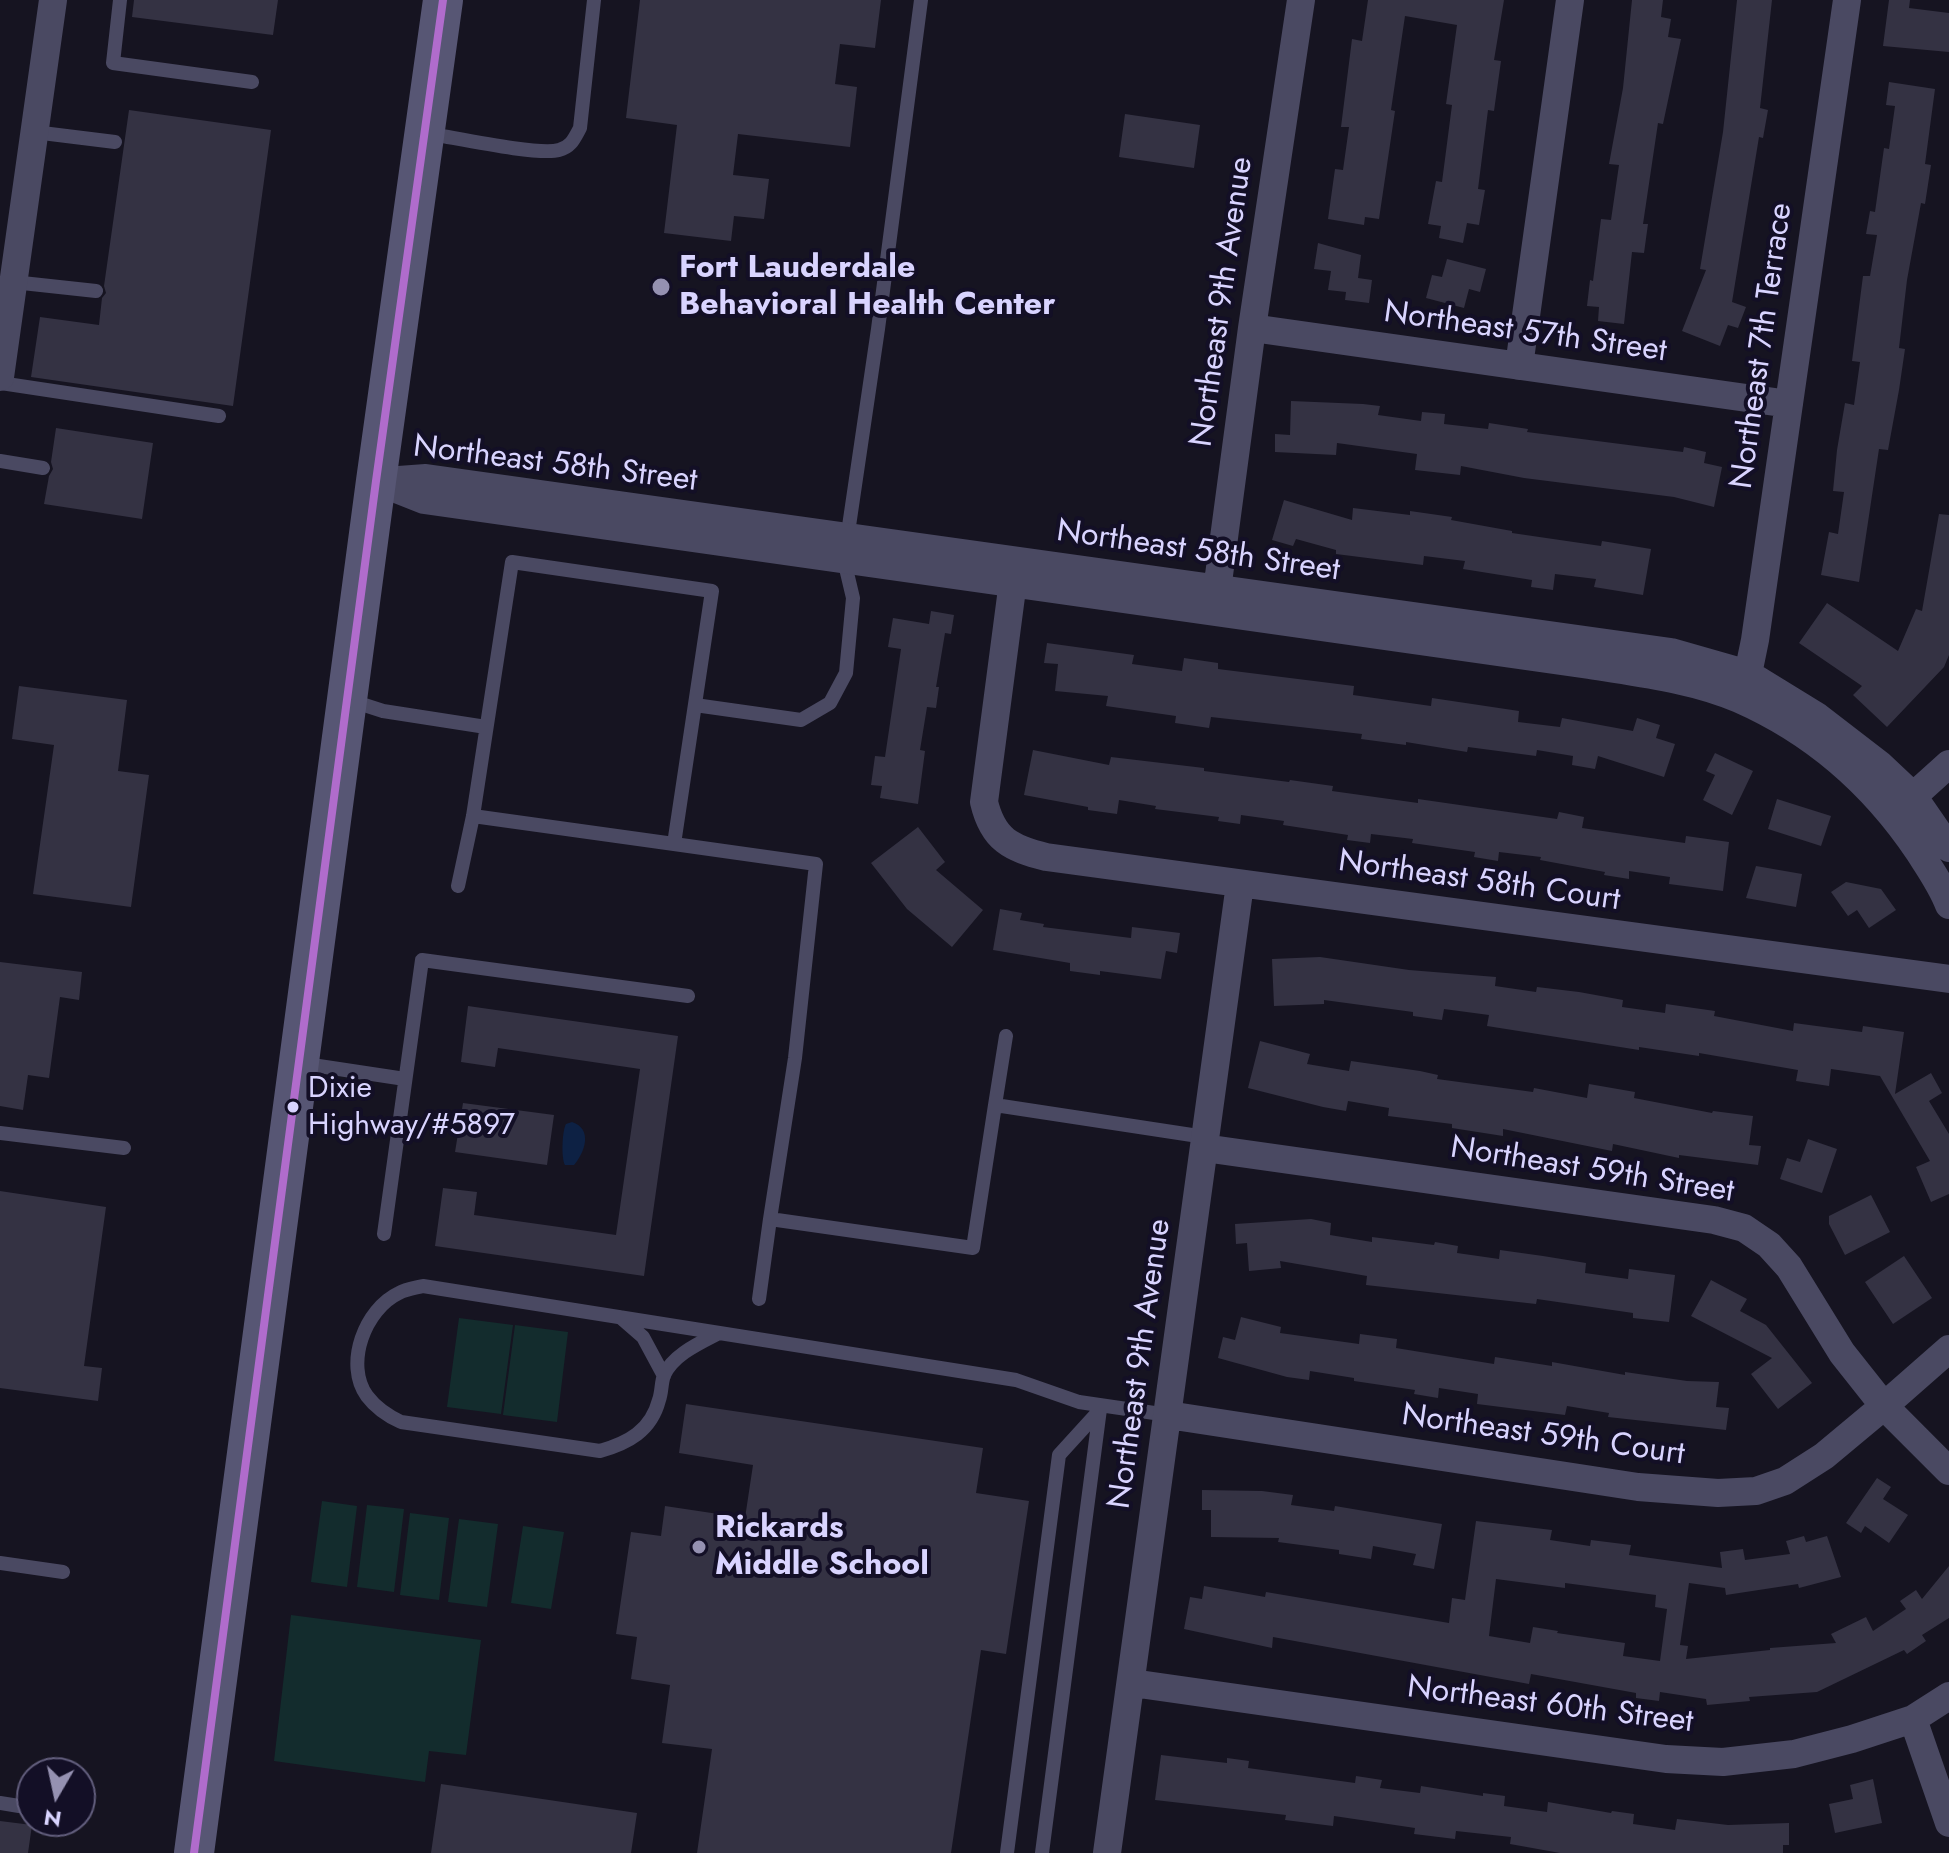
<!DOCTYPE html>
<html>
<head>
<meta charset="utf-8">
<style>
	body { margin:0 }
	#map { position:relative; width:1949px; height:1853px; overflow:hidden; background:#161421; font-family:Jost,sans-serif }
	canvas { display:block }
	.north { position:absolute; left:16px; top:1757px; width:80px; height:80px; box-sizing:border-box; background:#130f26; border:2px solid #625e7d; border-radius:50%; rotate:189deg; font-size:22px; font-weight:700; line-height:32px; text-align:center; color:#d9d4ff }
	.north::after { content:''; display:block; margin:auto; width:28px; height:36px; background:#9591b1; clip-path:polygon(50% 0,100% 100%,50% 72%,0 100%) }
</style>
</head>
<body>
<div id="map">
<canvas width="1949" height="1853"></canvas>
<div class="north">N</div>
</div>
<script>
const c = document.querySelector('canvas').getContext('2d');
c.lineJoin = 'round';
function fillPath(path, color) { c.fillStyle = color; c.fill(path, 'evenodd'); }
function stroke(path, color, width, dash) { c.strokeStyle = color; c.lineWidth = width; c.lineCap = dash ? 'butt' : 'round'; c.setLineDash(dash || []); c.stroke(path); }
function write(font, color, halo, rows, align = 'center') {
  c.font = font + ' Jost,sans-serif'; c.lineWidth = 8; c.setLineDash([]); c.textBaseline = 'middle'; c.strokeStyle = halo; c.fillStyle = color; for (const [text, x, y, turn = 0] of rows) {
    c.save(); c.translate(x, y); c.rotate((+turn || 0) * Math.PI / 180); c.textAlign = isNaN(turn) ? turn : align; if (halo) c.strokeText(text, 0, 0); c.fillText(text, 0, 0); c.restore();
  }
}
fillPath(new Path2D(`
	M459 1318 513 1325 501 1414 447 1407Z
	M515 1325 568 1332 557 1422 503 1415Z
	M322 1501 357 1506 347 1587 311 1582Z
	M367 1505 404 1509 394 1592 357 1587Z
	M410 1513 449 1518 439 1600 400 1595Z
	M459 1519 498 1524 487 1607 448 1602Z
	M523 1526 564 1532 551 1609 511 1603Z
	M291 1615 481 1640 466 1755 429 1751 425 1782 274 1761Z`), '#132c2d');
fillPath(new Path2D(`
	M572 1122C593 1129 585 1152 574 1165H565C561 1159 562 1131 566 1124Z`), '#0d2144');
fillPath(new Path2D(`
	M134 0H278L273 35 132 17Z
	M640 0H881L875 48 840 44 835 84 857 87 850 147 738 134 733 175 769 179 764 219 734 216 731 241 664 233 677 125 626 118Z
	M1368 0H1504L1494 60 1501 61 1494 111 1488 110 1478 189 1485 190 1479 225 1467 223 1463 243 1439 238 1441 226 1428 224 1436 181 1442 182 1452 105 1446 104 1457 25 1405 16 1391 110 1395 111 1379 219 1365 217 1364 225 1328 219 1335 169 1343 170 1349 127H1341L1352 39 1362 41Z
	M1632 0H1663L1661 17 1671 19 1668 37 1681 39 1663 124 1658 123 1643 224H1648L1644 253 1632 252 1624 324 1598 321 1599 307 1587 306 1590 280 1593 281 1601 219 1611 220 1619 165 1609 164 1623 88Z
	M1737 0H1772L1760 108 1768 110 1763 138 1759 137 1732 302 1746 307 1738 328 1728 325 1720 346 1682 331 1706 270 1700 269 1723 132Z
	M1889 0H1910L1909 8 1949 13V52L1883 46Z
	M1889 82 1935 89 1925 164 1931 165 1925 204 1921 203 1907 280 1899 348 1905 349 1899 390 1888 450 1879 449 1859 582 1821 575 1829 532 1838 534 1844 492 1833 491 1837 450 1845 403 1854 405 1860 362 1852 361 1863 276H1870L1877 235 1866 234 1870 211 1875 212 1884 148 1889 149 1895 106 1886 105Z
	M129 110 271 130 233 406 31 377 40 317 99 325 102 298 106 293 104 286Z
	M1125 114 1200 125 1194 168 1119 157Z
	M1318 243 1361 255 1358 278 1372 280 1369 303 1345 300 1346 292 1328 290 1331 271 1314 269Z
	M1447 259 1486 269 1480 292 1469 289 1464 308 1426 298 1432 275 1442 277Z
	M1291 401 1363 404 1380 406 1378 415 1421 421 1422 412 1445 414 1444 424 1488 429 1489 423 1528 429 1527 432 1683 452 1684 447 1706 452 1704 463 1722 467 1714 507 1674 497 1524 478 1461 466 1460 475 1415 470 1417 454 1337 443 1336 455 1275 452V434L1290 435Z
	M56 428 153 443 142 519 44 504 49 476 53 469 51 462Z
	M1284 500 1352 520 1353 508 1410 515V511L1452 517 1451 520 1512 531V533L1601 546 1602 541 1651 549 1643 595 1594 587 1596 579 1555 574 1553 590 1531 587 1532 580 1463 569 1465 561 1424 556 1423 565 1336 554V550L1296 539 1293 546 1272 540Z
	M1939 514 1949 515V655L1944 667 1887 727 1853 695 1862 686 1799 643 1827 603 1898 651 1916 609 1922 611Z
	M931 611 954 615 951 634 945 633 936 687H939L936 708 927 707 920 750 925 751 918 804 880 798 882 786 871 785 875 756 885 757 901 649 888 647 893 618 929 624Z
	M1047 643 1134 655 1132 664 1182 671 1184 658 1218 663V669L1354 686 1353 695 1431 706 1432 698 1519 711 1518 722 1560 727 1562 718 1633 731 1637 718 1660 725 1656 738 1675 744 1664 777 1598 756 1595 769 1572 765 1573 756 1537 750 1536 756 1468 747 1467 752 1406 742V745L1361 739 1362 734 1211 717 1209 728 1175 723 1176 716 1106 706 1108 696 1055 691 1058 664 1044 663Z
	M19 686 127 700 118 771 149 775 131 907 33 894 54 745 12 739Z
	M1033 750 1109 765 1111 757 1204 768V771L1289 782 1290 780 1333 786 1332 791 1418 803V799L1557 819 1559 812 1584 817 1582 828 1685 843 1686 836 1729 842 1723 891 1669 884 1670 877 1629 871V879L1604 875 1605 872 1540 860 1541 857 1499 852 1498 861 1474 857 1475 852 1412 843 1413 839 1371 834 1370 843 1347 840 1348 835 1283 825 1284 821 1241 815 1240 824 1218 821 1219 817 1155 809 1156 806 1119 800 1117 814 1088 810V807L1024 795Z
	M1715 753 1753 771 1732 815 1703 800 1715 775 1706 771Z
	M1777 799 1831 816 1821 846 1768 829Z
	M918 827 945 862 936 870 983 910 952 947 907 909 871 863Z
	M1756 866 1802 874 1796 907 1746 898Z
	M1846 882 1881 889 1896 910 1869 928 1857 910 1848 916 1831 892Z
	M1000 909 1022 913 1020 920 1044 924 1043 927 1131 938 1132 927 1180 933 1177 953 1166 951 1161 979 1100 971V975L1070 971V963L993 950Z
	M1320 957 1409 970 1496 977 1495 986 1536 992 1537 987 1579 992 1623 1000 1622 1007 1665 1013 1666 1004 1715 1011 1714 1016 1793 1031 1794 1023 1862 1032 1863 1026 1904 1032 1895 1094 1931 1073 1942 1093 1929 1101 1949 1134V1194L1931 1202 1916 1167 1930 1161 1880 1076 1831 1069 1829 1086 1796 1081 1798 1070 1699 1053V1056L1639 1047V1050L1487 1026 1489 1015 1444 1009 1442 1020 1413 1016V1012L1324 1000V1004L1274 1006 1272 959Z
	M0 962 82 972 79 1000 60 997 49 1078 28 1075 23 1110 0 1106Z
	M468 1006 678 1036 644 1276 435 1246 443 1188 477 1192 474 1215 616 1235 640 1069 498 1048 495 1067 461 1062Z
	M1260 1041 1310 1054 1307 1064 1349 1071 1351 1061 1420 1071 1438 1075 1437 1079 1533 1092 1534 1088 1587 1098 1589 1084 1635 1092 1634 1098 1712 1113 1713 1111 1753 1116 1749 1145 1761 1146 1758 1165 1679 1155V1158L1613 1144 1612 1151 1503 1129V1136L1452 1128V1124L1388 1116 1389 1108 1348 1101 1346 1111 1323 1107 1248 1088Z
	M463 1103 554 1115 547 1165 455 1152Z
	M1808 1139 1837 1149 1822 1193 1780 1179 1787 1158 1800 1162Z
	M0 1191 106 1207 84 1366 102 1368 98 1401 0 1388Z
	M1871 1195 1890 1232 1845 1255 1829 1224V1216Z
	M1311 1219 1331 1223 1330 1235 1372 1242V1237L1434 1245 1435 1242 1458 1246 1457 1253 1499 1259 1500 1250 1543 1256 1586 1263 1585 1273 1628 1279 1629 1269 1675 1275 1669 1322 1633 1318V1313L1537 1299 1536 1304 1366 1285 1367 1276 1280 1261 1281 1268 1249 1271 1247 1243 1236 1244 1235 1224Z
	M1904 1256 1932 1298 1893 1324 1865 1282Z
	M1711 1280 1747 1299 1740 1311 1766 1325 1812 1383 1778 1409 1751 1374 1772 1358 1691 1316Z
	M1241 1317 1281 1327 1280 1333 1359 1344 1360 1334 1397 1339 1396 1348 1494 1364 1495 1357 1552 1366V1362L1625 1375V1372L1687 1381 1719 1382 1716 1407 1729 1408 1726 1430 1608 1417 1609 1413 1567 1406 1565 1415 1477 1404 1478 1394 1439 1388 1438 1398 1414 1394 1415 1390 1354 1381V1378L1310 1371 1309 1380 1287 1377 1218 1358 1223 1337 1235 1340Z
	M686 1404 983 1448 976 1493 1029 1501 1006 1654 981 1650 951 1853H697L712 1749 662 1743 670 1685 631 1679 637 1637 616 1634 631 1532 661 1536 665 1506 745 1518 753 1465 679 1453Z
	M1877 1478 1891 1487 1883 1499 1908 1515 1889 1543 1865 1526 1861 1533 1846 1523Z
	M1202 1490 1262 1491 1293 1495 1291 1505 1334 1511 1335 1506 1442 1524 1434 1569 1413 1565 1416 1554 1373 1546 1371 1559 1339 1554V1550L1278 1542 1279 1538 1211 1537V1510H1202Z
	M1476 1521 1552 1530 1550 1540 1590 1546 1591 1540 1631 1545 1629 1555 1722 1568 1720 1552 1743 1549 1745 1560 1790 1554 1786 1541 1804 1536 1806 1542 1827 1536 1841 1577 1799 1588 1798 1584 1726 1595 1725 1588 1689 1583 1680 1645 1688 1646 1686 1659 1770 1650V1648L1836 1643 1831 1634 1866 1617 1873 1631 1906 1609 1900 1601 1916 1590 1922 1599 1949 1566V1618L1922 1635 1926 1641 1907 1654 1904 1650 1817 1692 1749 1697 1750 1701 1707 1705 1706 1699 1660 1692 1659 1701 1636 1698V1693L1531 1674 1529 1684 1273 1637 1272 1648 1184 1629 1190 1597 1202 1599 1204 1586 1265 1597 1266 1592 1449 1623 1452 1598 1465 1600ZM1496 1579 1565 1588V1583L1656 1595 1655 1607 1667 1609 1660 1661 1623 1656 1625 1643 1557 1633 1558 1631 1533 1627 1530 1643 1489 1636Z
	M1161 1755 1227 1763V1758L1249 1761 1248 1768 1355 1783 1356 1776 1382 1780 1380 1788 1420 1793 1421 1786 1483 1796V1793L1505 1796 1504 1806 1547 1812 1548 1802 1611 1813 1612 1811 1634 1814 1633 1824 1675 1830 1677 1819 1728 1825 1789 1823V1845H1783V1853H1560L1510 1844 1511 1837 1456 1831 1455 1839 1414 1834 1415 1828 1334 1816 1333 1826 1285 1820 1286 1815 1155 1800Z
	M1873 1779 1882 1823 1835 1833 1829 1804 1853 1799 1850 1785Z
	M441 1784 637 1813 631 1853H431Z
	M0 1821 32 1825 28 1853H0Z`), '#343243');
stroke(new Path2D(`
	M120 0 113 63 252 82
	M34 132 115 142
	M425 133C452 137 538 156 559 150 571 147 574 139 580 128L594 0
	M13 282 96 291
	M0 383 219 416
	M0 461 43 468
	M349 700 383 711 486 727
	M695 705 801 720 830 703 846 673 853 598 844 560 878 329 921 0
	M674 844 816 864 795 1058 770 1219 973 1248 995 1105 1205 1137
	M458 886 473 816 512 562 712 591 674 844 473 816
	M299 1063 405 1079
	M995 1105 1006 1036
	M0 1133 124 1148
	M384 1234 422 960 688 996
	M759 1299 770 1219
	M620 1317 643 1337 664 1376
	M719 1333C700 1343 674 1354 664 1375 661 1383 662 1392 659 1400 651 1431 628 1443 600 1451L401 1422C388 1416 376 1408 367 1396 344 1364 365 1309 399 1293 406 1289 415 1288 423 1286L1016 1380 1079 1402 1168 1415
	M0 1563 63 1572
	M0 1803 19 1806
	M1007 1853 1059 1455 1100 1410
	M1042 1853 1100 1409`), '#4a4962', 14);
stroke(new Path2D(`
	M1252 328 1789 404
	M1519 366 1570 0
	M0 377 53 0
	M376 481 424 500 1589 665C1638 673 1693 679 1739 699 1814 732 1874 785 1919 852 1930 869 1942 886 1949 905
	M385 481 426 478 1671 652 1748 674 1818 717 1879 764 1913 796 1949 848
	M1015 566 984 802C993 840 1011 848 1046 857L1949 979
	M1215 605 1252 328 1301 0
	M1740 690 1748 674 1755 640 1847 0
	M1899 809 1949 764
	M1204 1148 1714 1220 1744 1228 1769 1245 1789 1267 1842 1353 1884 1406 1949 1349
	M1168 1415 1638 1487 1718 1493 1756 1491 1785 1481 1824 1456 1884 1406 1949 1471
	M1132 1683 1666 1759 1723 1762 1794 1754 1852 1739 1913 1719 1949 1696
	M1913 1719 1949 1823
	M1107 1853 1240 884`), '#4a4962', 28);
stroke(new Path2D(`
	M194 1853 376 481 443 0`), '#575674', 40);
stroke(new Path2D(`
	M194 1853 376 481 443 0`), '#b06ccc', 8);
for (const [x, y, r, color] of [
	[661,287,10,"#9591b1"],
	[293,1107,7,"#d9d4ff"],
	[699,1547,8,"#9591b1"]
]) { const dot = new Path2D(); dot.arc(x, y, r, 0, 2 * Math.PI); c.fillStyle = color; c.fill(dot); stroke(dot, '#130f26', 3); }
write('30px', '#d9d4ff', '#130f26', [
	["Dixie",308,1090],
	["Highway/#5897",308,1127]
], 'left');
write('bold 32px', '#d9d4ff', '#130f26', [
	["Fort Lauderdale",679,269],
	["Behavioral Health Center",679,306],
	["Rickards",715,1529],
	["Middle School",715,1566]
], 'left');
write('32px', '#d9d4ff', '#130f26', [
	["Northeast 9th Avenue",1223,302,-82],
	["Northeast 57th Street",1525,333,8],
	["Northeast 7th Terrace",1763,346,-82],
	["Northeast 58th Street",555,465,7],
	["Northeast 58th Street",1198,552,8],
	["Northeast 58th Court",1479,882,8],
	["Northeast 59th Street",1592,1171,9],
	["Northeast 9th Avenue",1141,1364,-82],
	["Northeast 59th Court",1543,1436,8],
	["Northeast 60th Street",1550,1706,7]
]);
</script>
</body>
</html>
